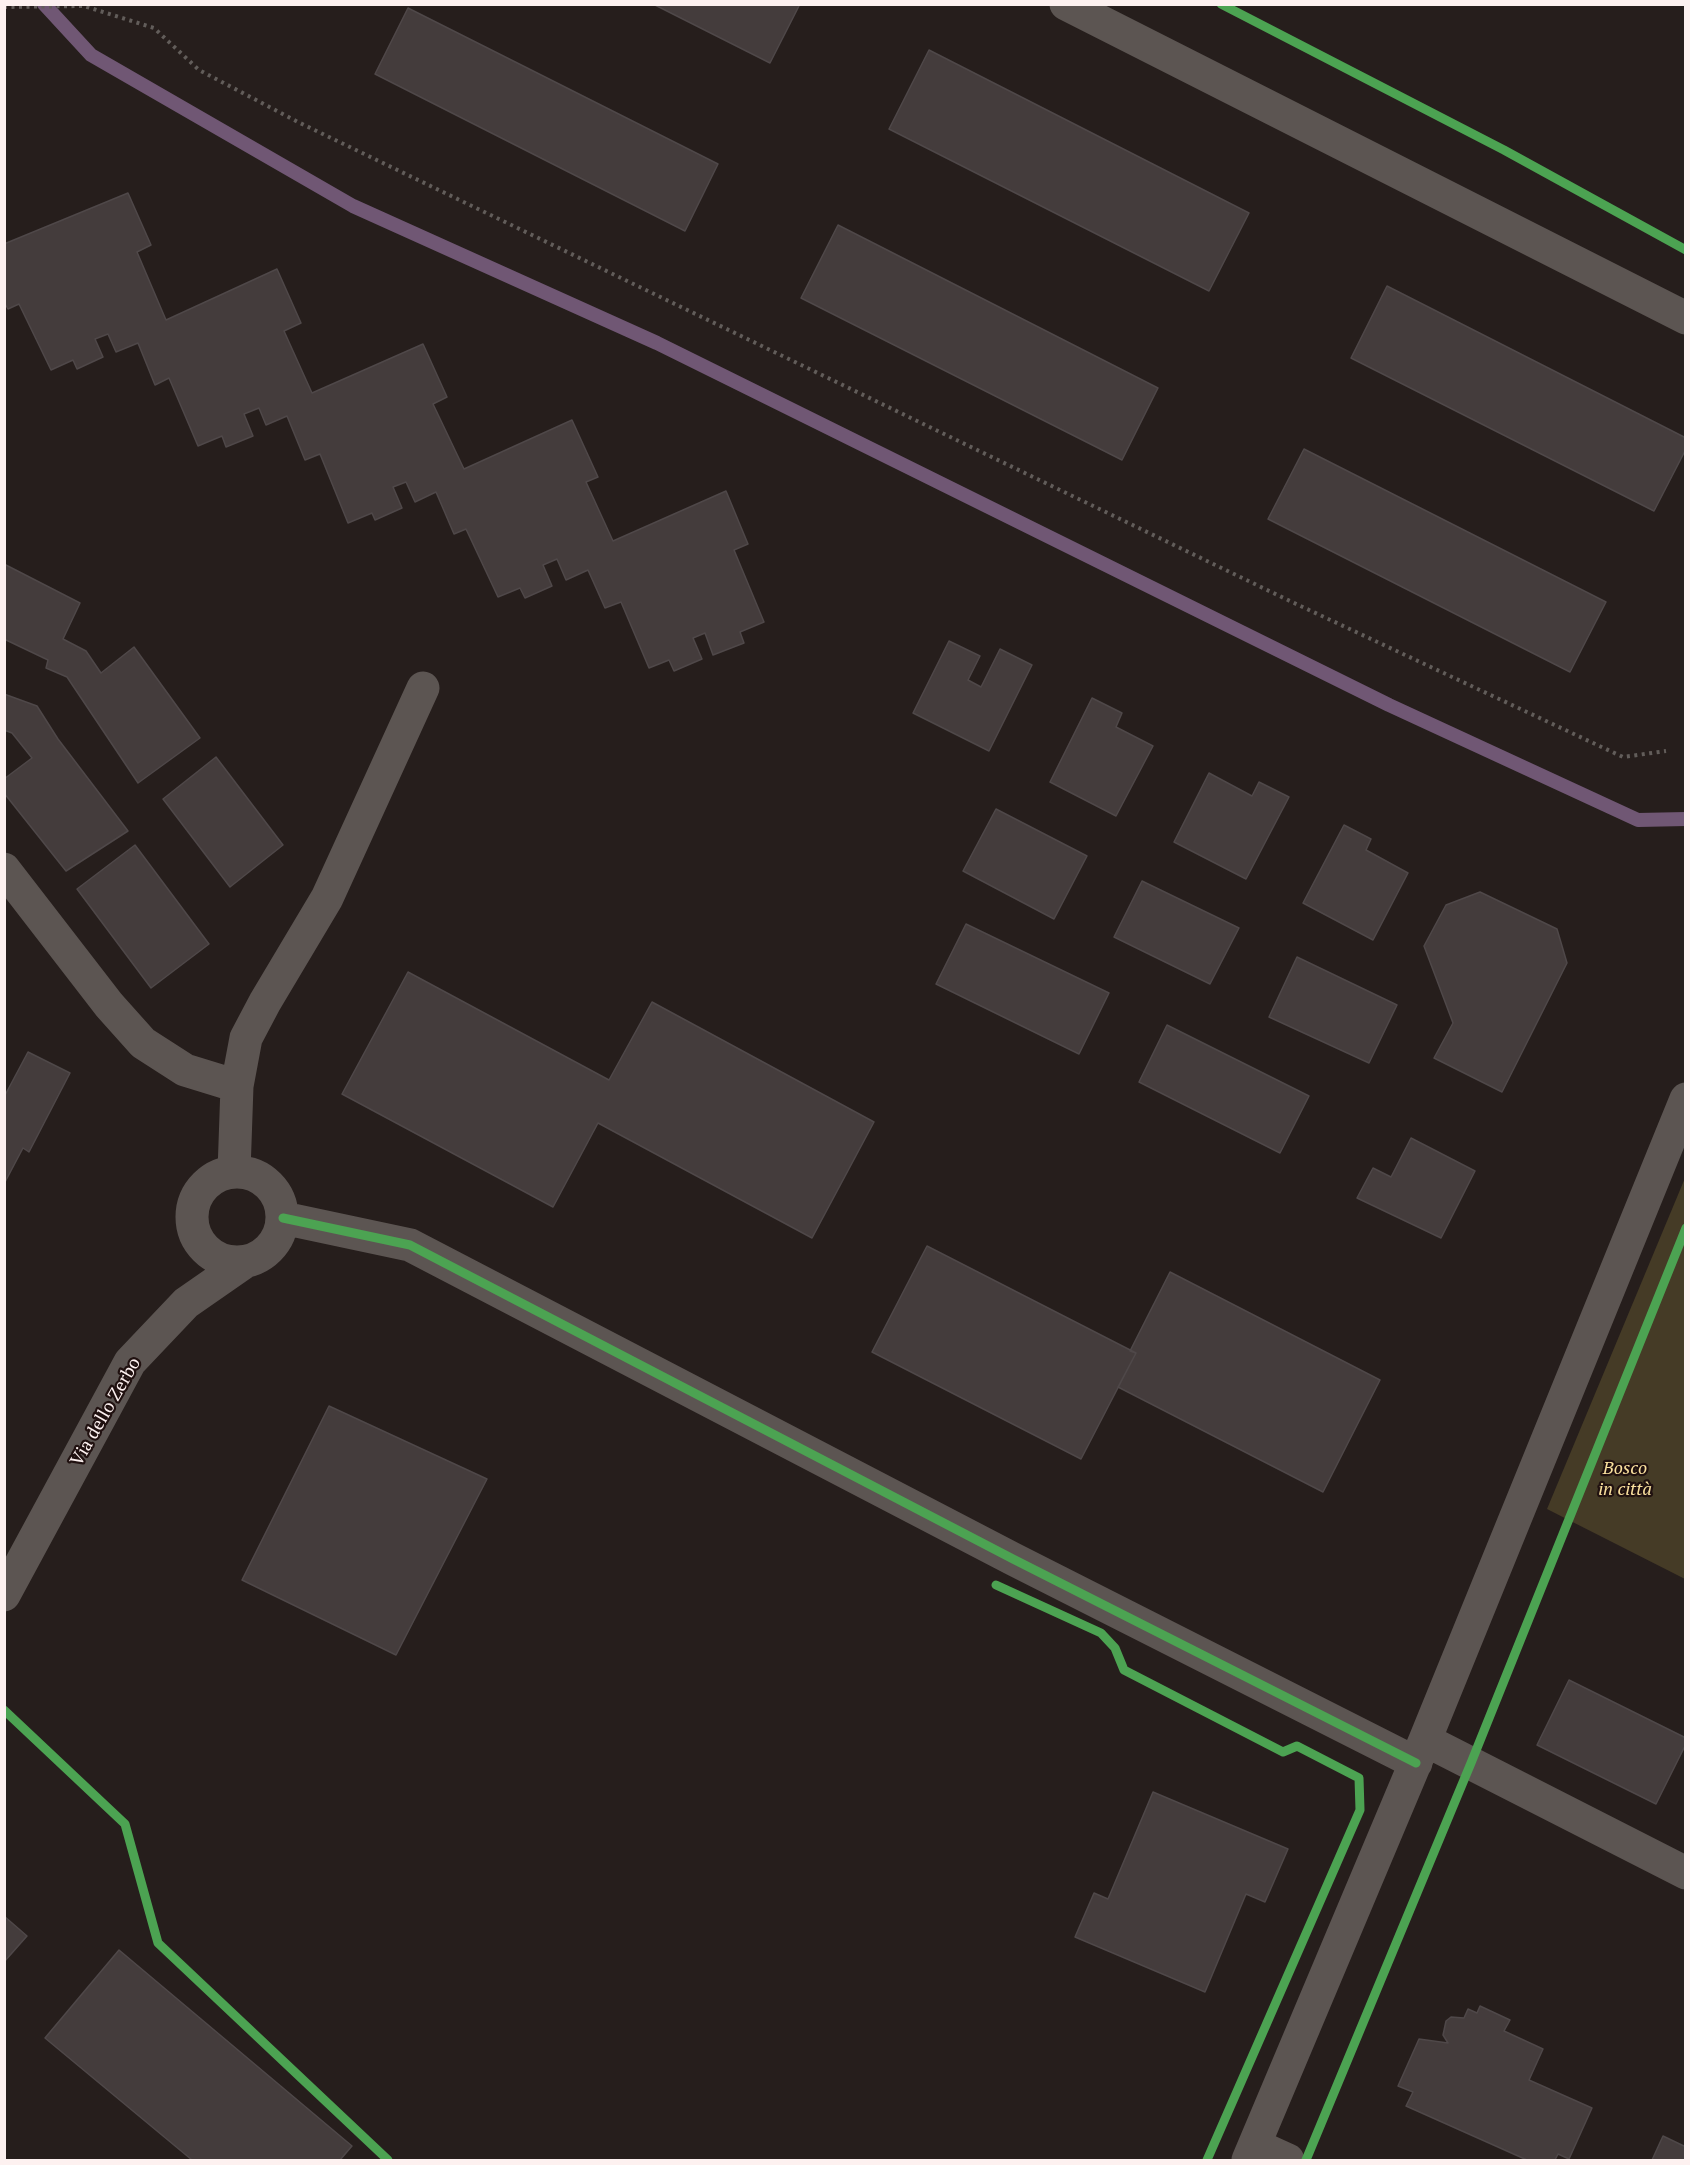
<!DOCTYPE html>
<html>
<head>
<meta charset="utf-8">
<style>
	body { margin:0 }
	#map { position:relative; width:1690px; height:2165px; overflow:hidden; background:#261e1c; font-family:"PT Serif",serif }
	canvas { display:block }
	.frame { position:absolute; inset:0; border:6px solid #fdf1f0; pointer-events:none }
</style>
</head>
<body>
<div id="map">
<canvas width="1690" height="2165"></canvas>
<div class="frame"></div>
</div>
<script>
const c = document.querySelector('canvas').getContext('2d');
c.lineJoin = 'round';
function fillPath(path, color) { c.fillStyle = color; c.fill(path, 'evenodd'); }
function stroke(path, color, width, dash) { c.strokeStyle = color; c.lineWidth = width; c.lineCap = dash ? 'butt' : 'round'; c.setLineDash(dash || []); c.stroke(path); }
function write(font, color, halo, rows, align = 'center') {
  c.font = font + ' "PT Serif",serif'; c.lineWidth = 4.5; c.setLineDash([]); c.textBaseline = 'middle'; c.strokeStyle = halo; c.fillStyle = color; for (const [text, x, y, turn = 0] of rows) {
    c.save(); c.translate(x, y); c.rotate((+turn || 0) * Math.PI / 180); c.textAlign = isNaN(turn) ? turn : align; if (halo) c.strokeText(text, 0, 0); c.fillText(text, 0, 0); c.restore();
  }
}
fillPath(new Path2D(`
	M1685 1178V1579L1547 1509Z`), '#453b26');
stroke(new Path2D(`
	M44 4 91 55 353 206 657 343 1389 705 1638 820 1686 819`), '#705774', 14);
const building = new Path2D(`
	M653 4H800L770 63Z
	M408 8 718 164 685 231 375 74Z
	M929 50 1249 213 1209 291 889 129Z
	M128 193 151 245 137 252 166 320 277 269 301 323 284 331 312 393 423 344 447 397 433 404 464 469 572 420 598 477 586 482 613 541 726 491 748 544 734 550 764 622 740 632 744 643 713 655 705 633 693 638 702 659 674 671 669 660 649 668 621 602 605 608 588 570 566 580 557 559 543 565 552 586 525 598 520 588 498 597 466 529 454 534 436 492 415 502 406 482 393 487 402 508 375 520 372 513 348 523 320 454 305 460 287 416 266 425 259 408 244 414 253 436 226 447 222 436 198 446 169 378 155 385 138 343 116 352 108 334 95 339 103 357 77 369 73 360 51 370 19 304 8 309 4 302V244Z
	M838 225 1158 388 1122 460 801 298Z
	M1387 286 1686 438V449L1654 511 1351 358Z
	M1304 449 1606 602 1570 672 1268 519Z
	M4 564 80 603 63 639 86 651 101 673 134 647 200 738 138 783 67 677 46 668 48 660 4 639Z
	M949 641 980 656 968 680 981 687 1000 649 1032 665 989 751 913 713Z
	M4 694 37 706 58 739 128 831 66 871 4 793V779L32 758 12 733 4 730Z
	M1092 698 1122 713 1116 727 1153 746 1116 816 1050 782Z
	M216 757 283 845 230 887 163 799Z
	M1209 773 1252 796 1259 782 1289 797 1246 879 1174 842Z
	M996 809 1087 856 1054 919 963 871Z
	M1344 825 1371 839 1366 850 1408 873 1373 940 1303 903Z
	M135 845 209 944 151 988 77 889Z
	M1142 881 1239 928 1210 984 1114 937Z
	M1480 892 1557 929 1567 963 1502 1092 1434 1058 1453 1023 1424 946 1446 905Z
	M966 924 1109 993 1079 1054 936 984Z
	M1297 957 1397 1005 1369 1063 1269 1017Z
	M408 972 609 1080 652 1002 874 1122 812 1238 598 1123 553 1207 342 1094Z
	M1167 1025 1309 1096 1280 1153 1139 1082Z
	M28 1052 70 1073 29 1152 23 1148 4 1184V1097Z
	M1411 1138 1475 1171 1441 1238 1357 1198 1373 1168 1391 1177Z
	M927 1246 1136 1353 1081 1459 872 1352Z
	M1170 1272 1380 1380 1323 1492 1118 1387 1136 1353 1130 1351Z
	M329 1406 487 1479 396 1655 242 1580Z
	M1569 1680 1686 1738V1744L1656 1804 1537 1745Z
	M1153 1792 1288 1849 1265 1902 1246 1894 1205 1992 1075 1937 1094 1893 1108 1899Z
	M4 1916 27 1936 4 1962Z
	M119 1950 352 2146 340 2160H192L45 2038Z
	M1480 2006 1510 2020 1504 2031 1543 2049 1529 2080 1592 2108 1569 2159 1558 2154 1555 2160H1527L1406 2106 1413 2092 1398 2086 1419 2039 1448 2043 1443 2035 1446 2021 1451 2017 1464 2018 1468 2009 1477 2013Z
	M1663 2136 1686 2147V2160H1652Z`);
fillPath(building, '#443c3c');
stroke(building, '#4f4849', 1.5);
stroke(new Path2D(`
	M4 7 84 6 154 28 199 70 298 122 1292 602 1623 757 1666 751`), '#625d5a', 4, [3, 4.5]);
stroke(new Path2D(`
	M1066 4 1686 318
	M4 869 109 1005 143 1043 185 1070 237 1086
	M192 1217a45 45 0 1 1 90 0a45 45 0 1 1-90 0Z
	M234 1172 237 1086 246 1038 265 1002 327 898 423 688
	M283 1218 410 1245 1013 1559 1416 1763
	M4 1595 130 1362 186 1303 245 1262
	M1425 1740 1686 1873
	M1255 2145 1288 2160
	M1248 2160 1425 1740 1686 1099`), '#5c5552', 33);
stroke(new Path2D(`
	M1221 4 1504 150 1686 250
	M283 1218 410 1245 1013 1559 1416 1763
	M996 1585 1101 1633 1115 1648 1124 1670 1283 1752 1297 1746 1359 1778 1360 1810 1207 2160
	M4 1710 125 1824 158 1943 388 2160
	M1306 2160 1471 1763 1686 1228`), '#4ca352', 9);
write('18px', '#fdf1f0', '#201110', [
	["Via dello Zerbo",106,1412,-60]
]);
write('italic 18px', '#fae09e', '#201110', [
	["Bosco",1625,1469],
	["in città",1625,1490]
]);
</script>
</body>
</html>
